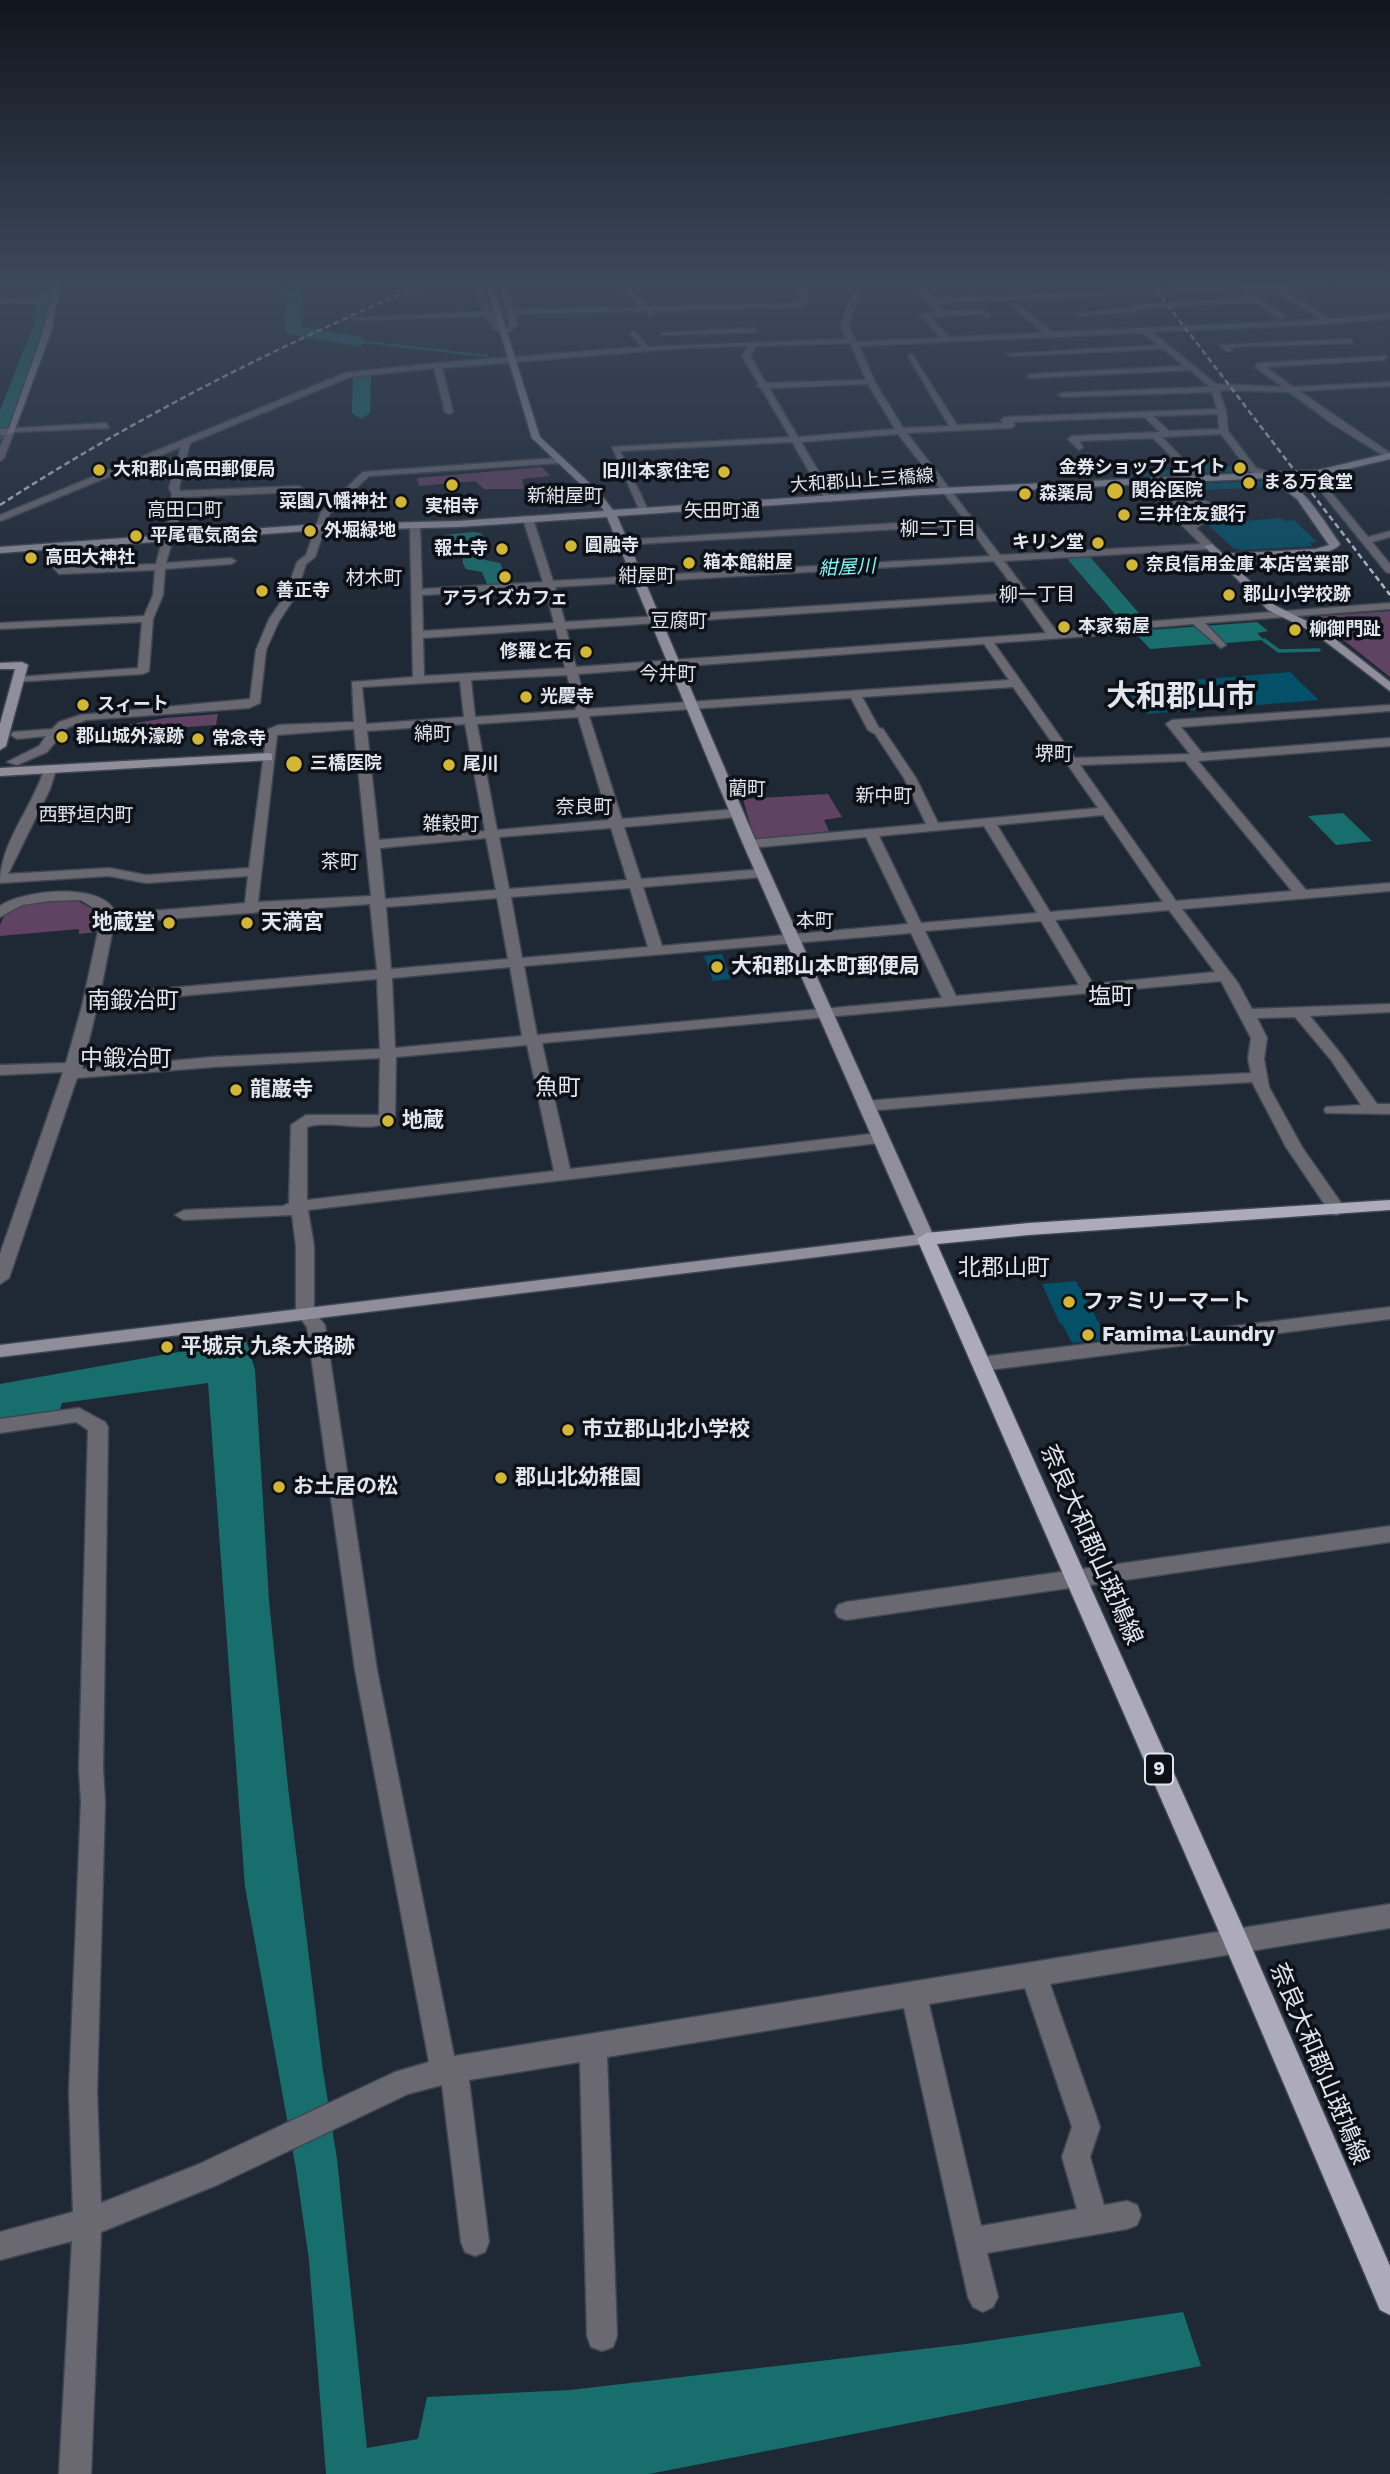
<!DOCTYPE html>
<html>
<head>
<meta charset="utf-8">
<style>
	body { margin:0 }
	canvas { display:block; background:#1f2835 }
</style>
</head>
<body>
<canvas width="1390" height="2474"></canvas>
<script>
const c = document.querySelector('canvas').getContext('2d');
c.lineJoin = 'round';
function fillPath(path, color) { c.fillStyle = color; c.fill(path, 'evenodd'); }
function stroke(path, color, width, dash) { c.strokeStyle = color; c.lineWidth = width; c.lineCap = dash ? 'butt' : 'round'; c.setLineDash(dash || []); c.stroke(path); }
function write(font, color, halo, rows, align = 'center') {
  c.font = font + ' "Work Sans","Noto Sans JP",sans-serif'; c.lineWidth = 7; c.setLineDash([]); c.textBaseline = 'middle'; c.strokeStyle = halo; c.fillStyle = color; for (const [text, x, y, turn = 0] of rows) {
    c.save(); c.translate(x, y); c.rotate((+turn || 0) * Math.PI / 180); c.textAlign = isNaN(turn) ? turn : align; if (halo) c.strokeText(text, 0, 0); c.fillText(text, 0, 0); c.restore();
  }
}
fillPath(new Path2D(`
	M542 467 550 476 522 479 524 489H484L475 481 419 486 417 478Z
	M1390 611V677L1317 619 1319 616Z
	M218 714 216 725 128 731 97 740V730L165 718Z
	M828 794 842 817 824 820 829 831 755 841 743 799Z
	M78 901 99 913 97 932 79 934V929L0 936V925L7 910 25 903Z`), '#604362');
fillPath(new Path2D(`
	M1257 622 1268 631 1257 633 1264 640 1150 649 1137 635V631Z
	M1343 813 1372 841 1336 845 1308 816Z
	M246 1340 255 1370 269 1601 288 1787 323 2071 337 2159 367 2448 418 2439 427 2397 570 2390 966 2344 1183 2312 1201 2366 649 2474H326L309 2260 296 2169 245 1887 208 1383 62 1403 59 1412 0 1420V1384Z`), '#186e6d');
stroke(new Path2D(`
	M356 341 487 356`), '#186e6d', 2.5);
stroke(new Path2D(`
	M1264 640 1279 651 1319 650`), '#186e6d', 3.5);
fillPath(new Path2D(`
	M42 282H58L49 327 9 434 0 440V410L33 327Z
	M286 282H302L301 327 362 337 364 341 362 345 356 346 287 334 285 331Z
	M362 369 371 374 370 413 361 419 352 413 353 374Z
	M473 532 481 533 484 538 485 560 500 563 509 586 506 591H490L482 572 466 569 463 564 462 545H443L440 540 443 535Z
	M1077 549 1085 551 1150 626 1154 631 1150 636H1134L1069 561 1066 556 1069 551Z`), '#186e6d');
fillPath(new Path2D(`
	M1212 461 1219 467 1242 466 1246 471 1200 473 1190 462Z
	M1181 469 1185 474 1121 477 1117 473Z
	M1262 481 1268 487 1162 492 1154 486Z
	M1281 518 1285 521 1294 520 1317 542 1309 543 1313 546 1242 550 1233 548 1207 524Z
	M1290 672 1319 700 1147 714 1122 686Z
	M722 954 731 979 713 981 704 956Z
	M1076 1281 1100 1325 1110 1339 1072 1343 1062 1324H1060L1042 1284Z`), '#035068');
stroke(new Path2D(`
	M478 314 521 313`), '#3c4451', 8, [8, 3.5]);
const street = new Path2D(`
	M475 282H481L489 311 505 330 510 324 499 282H505L514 310 641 307 615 282 626 284 648 307 799 303 801 301 798 282H804L809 302 801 307 651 311 655 315 651 317 644 311 515 314 518 324 505 336 495 330 485 316 355 320 351 318 483 312Z
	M860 282H866L852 314 849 328 857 342 941 338 920 315 936 312 911 282H918L934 299 1325 282 1327 285 1281 288 1329 319 1390 314V318L1329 324 1152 332 1216 384 1283 387 1255 367 1258 363 1387 356 1384 360 1266 367 1293 387 1390 382V386L1299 391 1390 453 1389 459 1331 423 1289 392 1219 390 1226 411 1228 431 1256 468 1275 474 1277 476 1272 479 1250 472 1221 434 1162 437 1200 477V481L1197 482 1153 438 1079 441 1083 447 1079 450 1068 439 1072 436 1160 432 1144 417 1013 422 1015 425 1011 428 907 433 1000 555 1201 544 1161 505V501L1151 497 1136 483V479L1139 478C1149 483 1155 493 1167 497 1187 503 1200 493 1220 509V513L1196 528 1214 546 1209 549 1004 561 1057 632 1130 627 1142 622 1390 603V609L1205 623 1226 645 1221 648 1193 624 1144 628 1132 633 994 643 1075 758 1190 754 1166 724 1172 720 1390 705V711L1181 727 1202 753 1390 738V746L1198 761 1306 890 1390 883V891L1182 909 1238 983 1252 1009 1390 1004V1012L1310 1016 1341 1054 1377 1104H1390V1114L1326 1113 1324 1110 1326 1107 1361 1105 1331 1060 1295 1017 1257 1018 1267 1038 1264 1059 1269 1087 1302 1147 1346 1210 1337 1215 1331 1214 1286 1147 1252 1082 1132 1089 866 1111 858 1106 866 1101 1132 1079 1251 1073 1248 1059 1251 1038 1221 981 542 1043 570 1169 879 1133 887 1138 879 1143 308 1210 314 1246V1312L325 1325 377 1670 454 2056 1390 1904V1928L1050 1984 1100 2127 1090 2157 1104 2205 1127 2201 1137 2205 1141 2215 1137 2225 1127 2229 987 2253 998 2297 993 2307 983 2312 973 2307 968 2297 904 2008 607 2057 617 2336 613 2347 602 2351 591 2347 587 2336 580 2062 469 2080 489 2242 485 2252 475 2256 465 2252 461 2242 442 2085 408 2094 217 2185 101 2232 91 2474H59L72 2241 0 2260V2232L73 2212 69 2092 81 1802 79 1769 88 1430 76 1422 0 1433V1419L79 1408 105 1422 108 1427 103 1769 105 1802 97 2092 101 2203 197 2165 395 2072 429 2062 355 1670 307 1327 296 1313V1246L292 1215 184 1220 175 1215 184 1210 283 1206 289 1203 291 1125 306 1115H379L380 1058 213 1067 77 1078 9 1278 0 1284V1254L63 1072 0 1075V1065L66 1063 82 1006 102 913 81 900 49 901 22 905 0 917V906C22 890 105 881 116 914L245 903 248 876 146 883 109 876 0 883C0 843 32 808 44 770L50 766 56 770 50 789 8 874 109 868 146 875 249 868 267 730 278 725 354 722 352 682 413 677 410 525 415 522 420 525 422 589 543 582 523 519 528 516 533 519 553 581 990 556 968 525 620 545V541L623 540 964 519 898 434 801 442 835 499 830 502 825 499 792 442 620 451 649 512 641 514 612 447 790 437 761 388 757 386 759 384 742 356 748 346 684 348 442 368 453 412 449 414 445 412 434 368 350 377 190 443 179 488 180 491 299 486 304 489 299 492 181 497 176 537 172 542 166 563 231 558 236 561 231 564 165 569 163 595 153 619 149 671 143 674 14 682 12 680 18 677 138 668 142 622 0 629V623L144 616 153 595 155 570 59 574 50 564 49 546 54 543 59 546 62 568 156 564 162 541 166 536 172 494 169 488 181 447 3 520 0 521V515L345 373 437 363 641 347 630 333 634 331 648 347 847 339 841 328 844 314ZM1272 288 1321 320 1052 332 1016 303 1013 307 1044 333 949 337 930 317 982 314 987 318 991 316 984 310 942 311 937 303ZM1143 333 1158 345 1007 354 1011 356 1164 349 1184 366 1031 374 1027 376 1031 378 1190 370 1210 387 1062 393 1058 395 1062 397 1212 392 1217 409 1005 417 1001 420 1003 423 957 425 912 354 908 356 949 426 903 428 875 382 859 346ZM850 343 866 380 766 383 750 356 756 346ZM868 384 895 429 798 437 769 388ZM1218 414 1219 429 1169 431 1153 416ZM1181 503 1198 504 1211 511 1191 523 1172 505 1177 507ZM994 561 1018 593 565 622 555 587ZM545 588 554 623 423 631 422 595ZM1022 599 1046 633 576 667 566 629ZM556 629 565 668 424 676 423 638ZM984 644 1009 680 587 709 578 674ZM567 675 576 710 475 717 471 680ZM460 681 464 717 366 724 362 687ZM1013 687 1098 808 938 823 916 778 883 729 879 728 862 697ZM851 698 868 730 875 734 904 778 926 824 750 840 743 844 750 848 866 837 908 924 662 946 643 887 763 877 770 873 763 869 641 879 624 827 737 817 743 813 737 809 622 819 589 716ZM578 717 609 820 497 830 477 724ZM465 724 485 831 379 840 367 731ZM354 729 371 896 258 902 277 735ZM1185 761 1292 891 1176 901 1080 765ZM1103 815 1163 902 1050 912 997 825ZM984 826 1037 913 921 923 879 836ZM611 828 627 880 509 889 499 837ZM486 838 496 890 385 899 380 848ZM630 888 648 947 522 958 511 897ZM497 898 508 959 391 969 386 907ZM370 904 377 970 100 994 114 923ZM1169 910 1215 972 1093 984 1055 920ZM1041 921 1079 985 956 996 925 931ZM911 933 942 998 537 1035 524 966ZM510 967 522 1036 395 1048 392 978ZM377 979 380 1049 213 1057 82 1069 98 1003ZM527 1045 554 1171 307 1200V1127C331 1118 377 1137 395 1117L396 1057ZM1025 1988 1072 2127 1062 2157 1077 2209 981 2226 929 2004Z
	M1247 291 1287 317 1280 319 1256 302 1139 309 1136 312 1078 316 1074 314 1130 308 1133 305 1250 298 1243 293Z
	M54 299 57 303 0 304V300Z
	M754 328 757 332 665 335 661 333Z
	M1350 339 1353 343 1229 347 1232 350 1228 352 1219 345Z
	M106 423 109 428 14 432 4 458 0 461V447L5 435H0V429Z
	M557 458 560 459V463L369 476 330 513 315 557 306 564 295 597 279 621 266 650 260 703 249 708 86 720 67 728 47 752 17 765 7 762 39 746 46 736 17 739 11 735 13 732 52 729 59 722 80 715 250 699 256 650 269 619 285 596 297 562 306 555 321 512 363 472Z
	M1315 471H1321L1330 491 1368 537 1390 531V537L1372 542 1390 564V573L1386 572 1323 494Z
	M1390 1307V1319L981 1371 974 1369 972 1364 974 1359 981 1357Z
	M1390 1526V1542L846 1620 838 1617 835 1611 838 1605 846 1602Z`);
const secondary = new Path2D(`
	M0 282H12L0 286Z
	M55 282H61L51 332 14 432 7 434 43 332Z
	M485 282H491L540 437 598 491 613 510 921 489 1318 470 1390 453V459L1318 476 1281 477C1308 492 1323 520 1340 544 1328 561 1251 558 1228 560L1276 606 1321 628 1390 682V691L1313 632 1268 610 1204 546 1212 544 1223 554 1316 549 1329 545 1297 499 1269 478 921 495 617 516 757 844 935 1239 932 1243 0 1357V1345L915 1235 743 844 607 517 458 527 306 531 0 553V547L306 525 458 521 604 511 592 495 532 438Z
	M22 662 28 665 6 746 0 750V724L15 669H0V663Z
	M268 753 272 754V760L0 776V768Z`);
const primary = new Path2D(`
	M1390 1200V1210L1029 1235 937 1244 1249 1941 1390 2266V2315L1380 2310 1223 1941 917 1239 926 1233 1029 1223Z`);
stroke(street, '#3e4653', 3);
stroke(secondary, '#3e4653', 3);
stroke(primary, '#3e4653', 3);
fillPath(street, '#6a6971');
fillPath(secondary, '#908e9b');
fillPath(primary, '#adabbb');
stroke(new Path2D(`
	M1150 282 1390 595
	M0 505C136 417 279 345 429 282`), '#c1c7d0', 2.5, [6, 3.5]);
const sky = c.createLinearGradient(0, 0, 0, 628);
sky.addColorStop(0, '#11161d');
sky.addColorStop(0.45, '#3c485c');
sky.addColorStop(1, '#3c485c00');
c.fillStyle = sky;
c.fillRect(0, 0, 1390, 628);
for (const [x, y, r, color] of [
	[1240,468,7,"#d2b736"],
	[99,470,7,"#d2b736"],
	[724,472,7,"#d2b736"],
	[1249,483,7,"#d2b736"],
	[452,485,7,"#d2b736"],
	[1115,491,9,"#d2b736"],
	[1025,494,7,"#d2b736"],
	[401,502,7,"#d2b736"],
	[1124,515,7,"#d2b736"],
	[310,531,7,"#d2b736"],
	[136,536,7,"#d2b736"],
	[1098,543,7,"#d2b736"],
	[571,546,7,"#d2b736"],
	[502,549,7,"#d2b736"],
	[31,558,7,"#d2b736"],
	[689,563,7,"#d2b736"],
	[1132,565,7,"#d2b736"],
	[505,577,7,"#d2b736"],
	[262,591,7,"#d2b736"],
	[1229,595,7,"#d2b736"],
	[1064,627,7,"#d2b736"],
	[1295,630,7,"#d2b736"],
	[586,652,7,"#d2b736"],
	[526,697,7,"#d2b736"],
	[83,705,7,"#d2b736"],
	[62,737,7,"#d2b736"],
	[198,739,7,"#d2b736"],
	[294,764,9,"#d2b736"],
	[449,765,7,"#d2b736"],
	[169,923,7,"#d2b736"],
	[247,923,7,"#d2b736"],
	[717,967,7,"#d2b736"],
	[236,1090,7,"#d2b736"],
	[388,1121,7,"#d2b736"],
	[1069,1302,7,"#d2b736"],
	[1088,1335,7,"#d2b736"],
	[167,1347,7,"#d2b736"],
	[568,1430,7,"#d2b736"],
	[501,1478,7,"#d2b736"],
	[279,1487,7,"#d2b736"]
]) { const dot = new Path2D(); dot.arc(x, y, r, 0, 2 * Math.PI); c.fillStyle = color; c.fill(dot); stroke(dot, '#0d1016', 2.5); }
write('bold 18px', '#e0e5ee', '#0d1016', [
	["金券ショップ エイト",1226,468,"right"],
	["大和郡山高田郵便局",113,470],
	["旧川本家住宅",710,472,"right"],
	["まる万食堂",1263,483],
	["関谷医院",1131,491],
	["森薬局",1039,494],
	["菜園八幡神社",387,502,"right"],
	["実相寺",452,507,"center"],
	["三井住友銀行",1138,515],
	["外堀緑地",324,531],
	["平尾電気商会",150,536],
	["キリン堂",1084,543,"right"],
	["圓融寺",585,546],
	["報土寺",488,549,"right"],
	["高田大神社",45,558],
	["箱本館紺屋",703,563],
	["奈良信用金庫 本店営業部",1146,565],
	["善正寺",276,591],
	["郡山小学校跡",1243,595],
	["アライズカフェ",505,599,"center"],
	["本家菊屋",1078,627],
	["柳御門趾",1309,630],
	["修羅と石",572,652,"right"],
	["光慶寺",540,697],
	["スィート",97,705],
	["郡山城外濠跡",76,737],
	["常念寺",212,739],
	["三橋医院",310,764],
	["尾川",463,765]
], 'left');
write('18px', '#e0e5ee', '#0d1016', [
	["大和郡山上三橋線",862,481,-4]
]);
write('19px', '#e0e5ee', '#0d1016', [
	["新紺屋町",565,496],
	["高田口町",185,510],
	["矢田町通",722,511],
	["柳二丁目",938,529],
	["紺屋町",647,576],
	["材木町",374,578],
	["柳一丁目",1037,595],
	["豆腐町",679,621],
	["今井町",668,674],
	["綿町",433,734],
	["堺町",1054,754],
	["藺町",747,789],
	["新中町",884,796],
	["奈良町",584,807],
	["西野垣内町",86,815],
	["雑穀町",451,824],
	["茶町",340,862],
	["本町",815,921]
]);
write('italic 19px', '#83f8f7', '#0d1016', [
	["紺屋川",847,568,-3]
]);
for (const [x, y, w] of [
	[1159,1769,28]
]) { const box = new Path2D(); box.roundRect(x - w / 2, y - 15.5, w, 31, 5); c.fillStyle = '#0d1016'; c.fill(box); stroke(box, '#e0e5ee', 2); }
write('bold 19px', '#e0e5ee', null, [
	["9",1159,1769]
]);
write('bold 21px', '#e0e5ee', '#0d1016', [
	["地蔵堂",155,923,"right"],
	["天満宮",261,923],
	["大和郡山本町郵便局",731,967],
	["龍巌寺",250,1090],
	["地蔵",402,1121],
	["ファミリーマート",1083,1302],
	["Famima Laundry",1102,1335],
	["平城京 九条大路跡",181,1347],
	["市立郡山北小学校",582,1430],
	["郡山北幼稚園",515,1478],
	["お土居の松",293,1487]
], 'left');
write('23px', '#e0e5ee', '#0d1016', [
	["塩町",1111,997],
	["南鍛冶町",133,1001],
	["中鍛冶町",126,1059],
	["魚町",558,1088],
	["北郡山町",1004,1268]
]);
write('24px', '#e0e5ee', '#0d1016', [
	["奈良大和郡山斑鳩線",1091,1545,66],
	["奈良大和郡山斑鳩線",1319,2064,67]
]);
write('bold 30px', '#e0e5ee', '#0d1016', [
	["大和郡山市",1181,697]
]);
</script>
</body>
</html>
